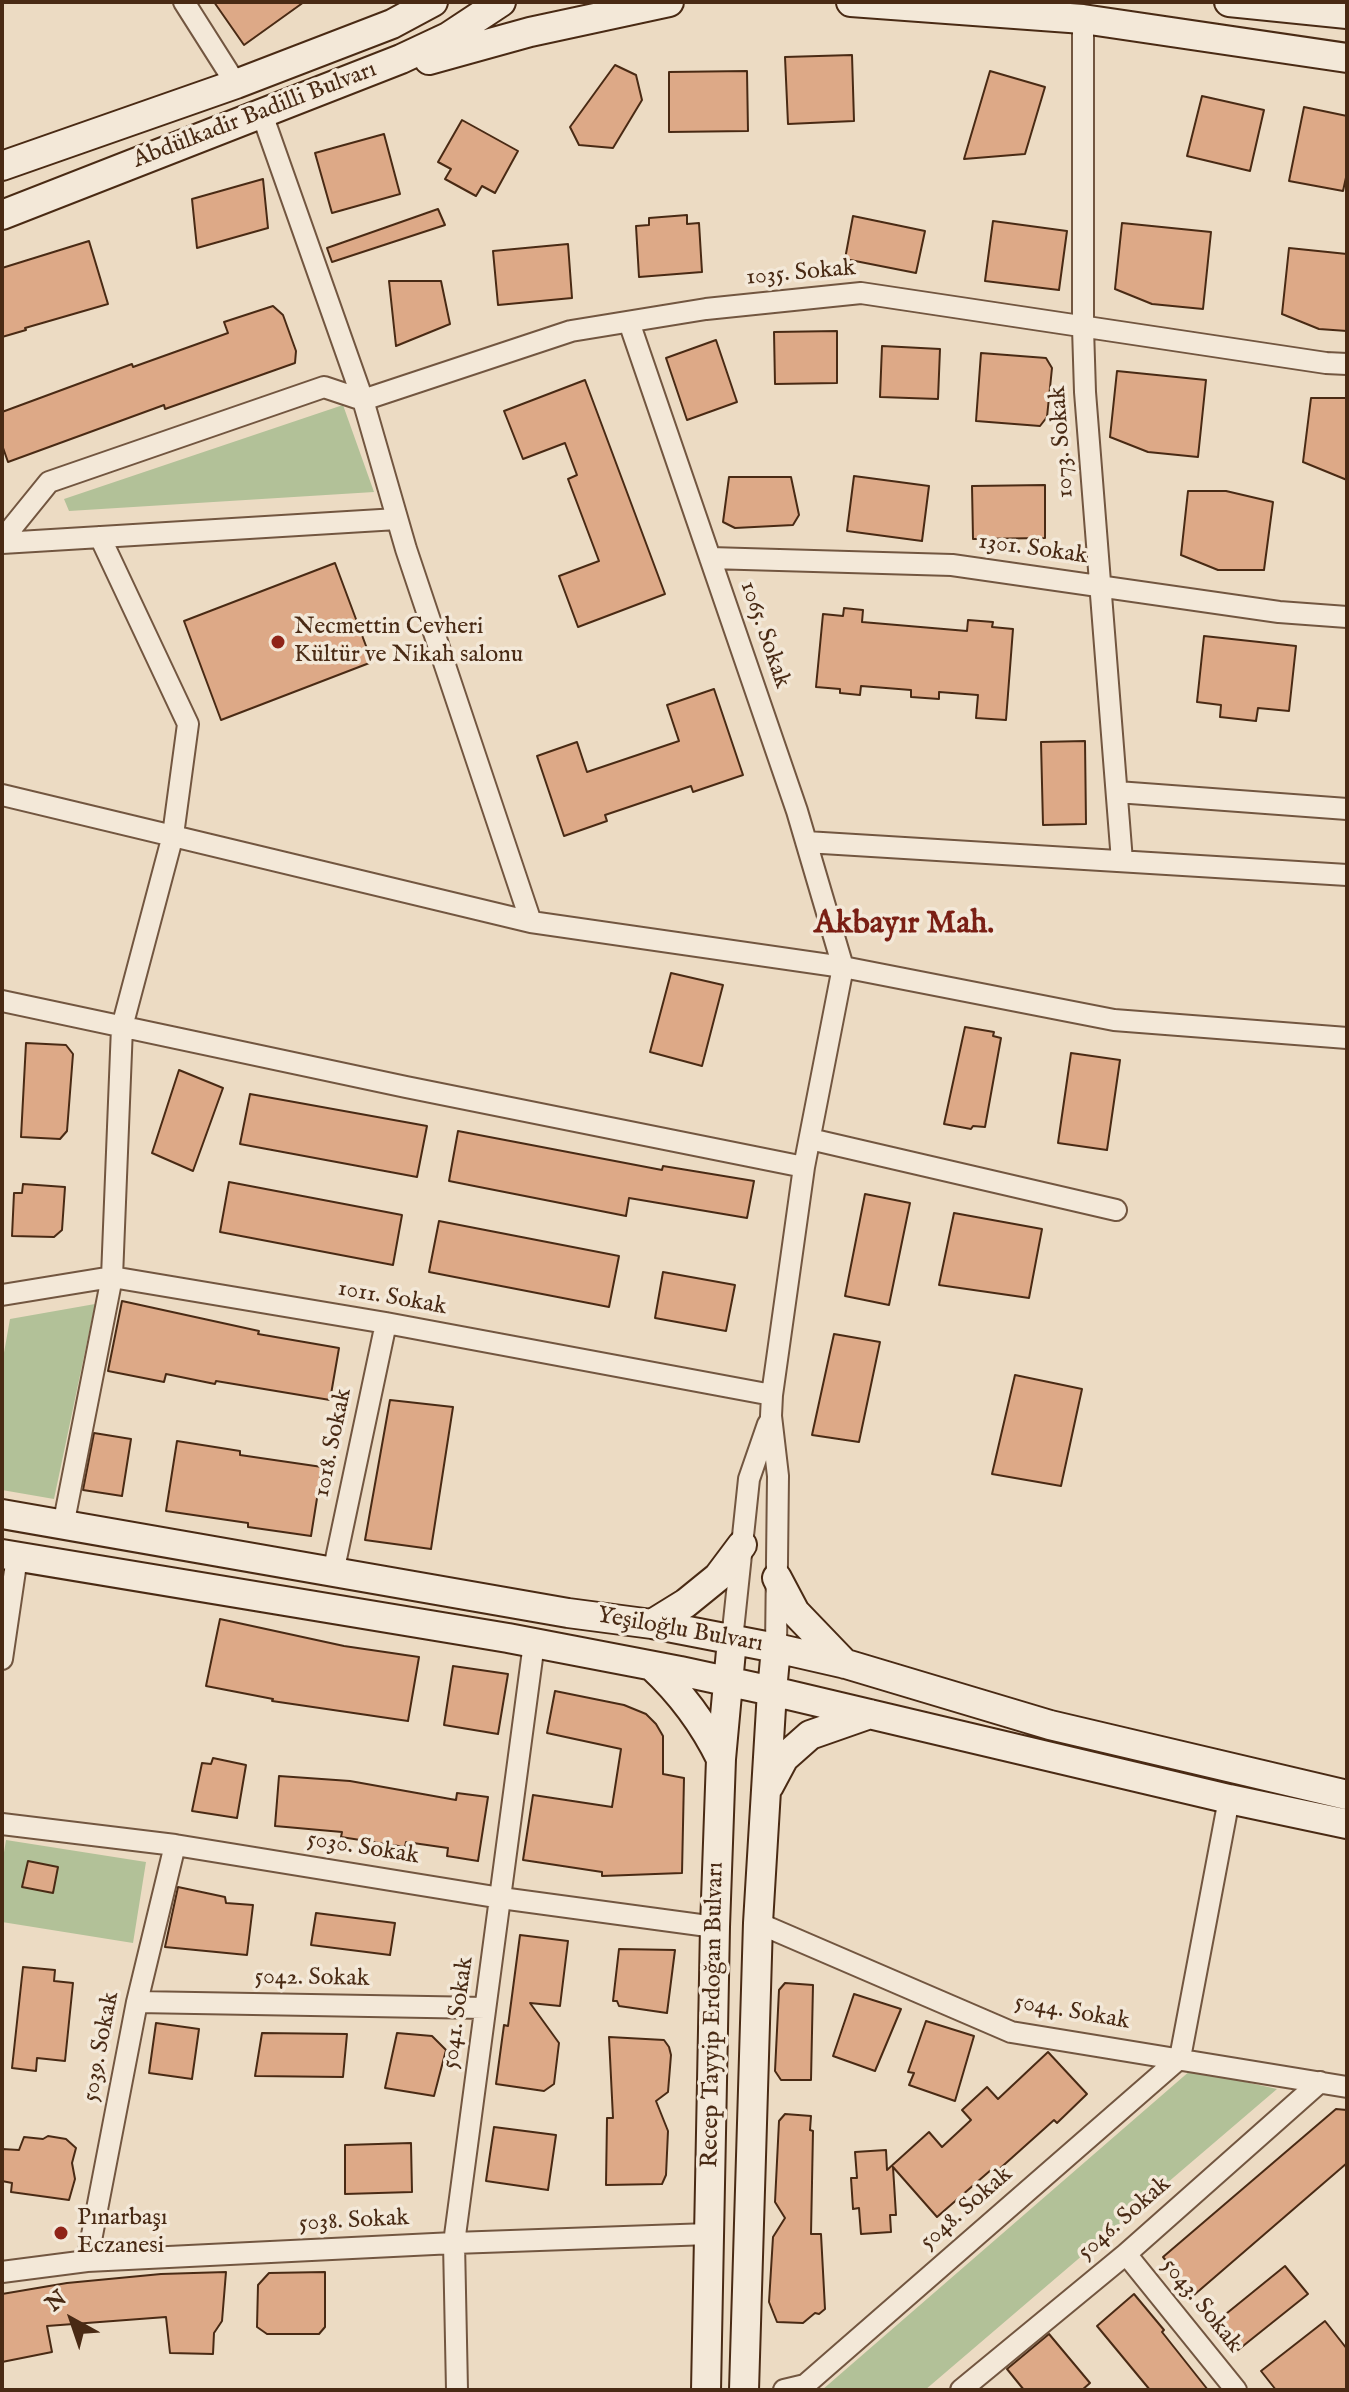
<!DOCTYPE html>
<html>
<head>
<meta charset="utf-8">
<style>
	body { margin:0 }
	#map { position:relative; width:1349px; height:2392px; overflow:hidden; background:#ecdbc3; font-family:"IM FELL English",serif }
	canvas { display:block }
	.frame { position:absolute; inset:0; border:4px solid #492a14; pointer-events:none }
	.north { position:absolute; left:32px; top:2280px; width:80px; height:80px; -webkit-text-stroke:6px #f3e8d8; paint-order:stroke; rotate:320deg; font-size:22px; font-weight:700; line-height:32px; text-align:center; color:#492a14 }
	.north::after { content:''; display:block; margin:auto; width:28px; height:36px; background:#492a14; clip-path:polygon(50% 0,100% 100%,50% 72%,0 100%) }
</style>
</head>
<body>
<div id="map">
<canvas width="1349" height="2392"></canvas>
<div class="frame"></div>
<div class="north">N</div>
</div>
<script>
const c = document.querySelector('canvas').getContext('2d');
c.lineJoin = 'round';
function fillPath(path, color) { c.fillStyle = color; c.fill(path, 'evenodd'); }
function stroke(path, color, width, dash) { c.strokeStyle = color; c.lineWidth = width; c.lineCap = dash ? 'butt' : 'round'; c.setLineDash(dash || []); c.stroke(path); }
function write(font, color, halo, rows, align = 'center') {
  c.font = font + ' "IM FELL English",serif'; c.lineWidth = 7; c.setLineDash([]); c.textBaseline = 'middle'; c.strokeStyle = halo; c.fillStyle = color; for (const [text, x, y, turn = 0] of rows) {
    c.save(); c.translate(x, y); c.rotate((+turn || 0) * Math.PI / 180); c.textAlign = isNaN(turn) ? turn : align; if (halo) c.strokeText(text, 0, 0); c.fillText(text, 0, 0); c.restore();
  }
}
fillPath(new Path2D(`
	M343 405 374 492 69 511 64 499Z
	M95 1304 54 1499 2 1490V1364L10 1319Z
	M6 1840 146 1862 133 1943 2 1922V1865Z
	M1191 2070 1277 2089 925 2390H822Z`), '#b2c198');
const building = new Path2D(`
	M214 2H304L244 45Z
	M852 55 854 121 788 124 785 57Z
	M615 65 636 75 642 100 613 148 579 145 570 127Z
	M747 71 748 131 669 132V72Z
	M990 71 1045 87 1025 154 964 159Z
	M1202 96 1264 110 1250 171 1187 156Z
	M1304 107 1347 116V173L1343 191 1289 181Z
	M462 120 518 151 495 193 482 186 476 196 445 179 451 169 438 162Z
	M384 134 400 194 332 213 315 153Z
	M263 179 268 228 197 248 192 199Z
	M438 209 445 225 332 262 327 248Z
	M687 215V224L699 223 702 272 639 277 636 226 649 225V218Z
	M853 216 925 231 916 273 845 259Z
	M993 221 1067 231 1059 290 985 281Z
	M1122 223 1211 232 1203 309 1152 304 1115 289Z
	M89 241 108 304 25 328 26 330 2 337V268Z
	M568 244 572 298 498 305 493 251Z
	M1289 248 1347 254V331L1319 329 1282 314Z
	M389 281H441L450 324 396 346Z
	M273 306 283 315 296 351 295 363 165 409 164 405 8 462 2 445V412L132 364 133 367 228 333 224 322Z
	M837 331V383L775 384 774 332Z
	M716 340 737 402 687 420 666 358Z
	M882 346 940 349 938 399 880 397Z
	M981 353 1046 358 1052 368 1047 417 1040 426 976 421Z
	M1117 371 1206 380 1198 457 1148 452 1110 437Z
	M585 380 665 594 578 627 559 576 599 561 568 479 577 475 565 443 523 459 504 411Z
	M1311 398H1347V480L1303 462Z
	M854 476 929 486 922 541 847 531Z
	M729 477H791L799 515 793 525 735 528 723 522Z
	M1045 485V538L973 539 972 486Z
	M1188 491H1226L1273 502 1264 570H1218L1181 555Z
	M335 563 372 662 221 720 184 621Z
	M844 608 863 610 862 622 967 631 968 620 993 622 992 627 1013 629 1006 720 976 718 978 695 939 692V699L911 697V690L861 686 860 695 840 693V689L816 687 823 614 843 616Z
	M1204 636 1296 646 1289 711 1258 708 1256 721 1220 717 1221 705 1197 702Z
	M714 689 743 775 693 792 691 786 605 815 607 821 564 836 537 756 577 742 587 772 679 741 667 705Z
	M1085 741 1086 824 1043 825 1041 742Z
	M671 973 723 985 702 1066 650 1052Z
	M965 1027 994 1032 993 1036 1001 1038 985 1127 973 1126 971 1129 944 1124Z
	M26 1043 66 1045 73 1054 67 1131 60 1139 21 1137Z
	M1071 1053 1120 1060 1107 1150 1058 1143Z
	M179 1070 223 1088 193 1171 152 1153Z
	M250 1094 427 1126 417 1177 240 1144Z
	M458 1131 662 1170 663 1166 754 1181 747 1218 629 1198 626 1216 449 1181Z
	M229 1182 402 1215 393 1265 220 1232Z
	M23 1184 65 1187 62 1230 54 1237 12 1236 14 1193H22Z
	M865 1194 910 1203 889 1305 845 1296Z
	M954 1213 1042 1229 1029 1298 939 1285Z
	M439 1221 619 1256 609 1307 429 1272Z
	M663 1272 735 1285 726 1331 655 1318Z
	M122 1301 259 1331 258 1334 339 1348 330 1400 216 1381 215 1384 166 1374 164 1382 108 1371Z
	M834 1334 880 1342 859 1442 812 1435Z
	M1015 1375 1082 1389 1061 1486 992 1474Z
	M390 1400 453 1407 431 1549 365 1540Z
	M94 1433 131 1439 122 1496 83 1490Z
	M177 1441 240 1451V1455L322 1467 311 1536 248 1527V1523L166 1511Z
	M220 1619 344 1646 419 1657 408 1721 272 1701 273 1699 206 1686Z
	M453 1666 508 1674 498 1734 444 1725Z
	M555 1691 624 1705 646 1714 656 1724 663 1736V1774L684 1778 682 1873 602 1876V1872L523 1860 533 1795 612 1807 621 1749 547 1733Z
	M213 1758 246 1765 237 1818 192 1811 202 1763 211 1764Z
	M279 1776 350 1781 456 1800 457 1793 488 1797 478 1861 447 1856 448 1848 406 1842 405 1847 341 1837 342 1832 275 1826Z
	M28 1861 58 1867 53 1893 22 1887Z
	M178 1887 225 1897 226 1903 253 1905 247 1955 165 1947Z
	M316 1913 395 1923 390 1955 311 1945Z
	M520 1935 568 1941 560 2006 530 2003 559 2043 554 2084 544 2091 496 2084 504 2025 508 2026Z
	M619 1949 675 1950 667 2013 619 2006 617 2001H613Z
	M23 1967 55 1970 54 1981 73 1983 65 2061 37 2058 36 2071 12 2068Z
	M785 1983 813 1985 811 2080H781L775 2071 779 1990Z
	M854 1994 901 2009 875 2071 833 2056Z
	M926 2021 974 2036 955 2101 909 2085 914 2073 908 2072Z
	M156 2023 199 2029 192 2079 149 2073Z
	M262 2033 347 2034 343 2077 255 2076Z
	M397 2033 432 2036 446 2050 434 2096 385 2088Z
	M609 2037 664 2040 669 2047 671 2055 668 2092 656 2101 668 2131 666 2175 662 2184 606 2185 607 2118H613Z
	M1048 2052 1087 2094 1057 2123 1054 2120 996 2172 992 2169 937 2217 893 2167 896 2215H890L891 2232 861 2234 859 2208 853 2209 851 2178H857L855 2152 886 2150 887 2170 929 2132 942 2147 971 2120 962 2110 987 2087 998 2099Z
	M1336 2109 1347 2110V2163L1194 2295 1163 2257Z
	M785 2114 811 2116 810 2130 813 2131 811 2234H821L825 2309 819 2314 815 2313 803 2323 777 2322 769 2302 773 2237 785 2218 775 2202 779 2121Z
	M494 2127 556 2135 548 2190 486 2181Z
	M48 2136 66 2139 76 2148 72 2163 75 2179 69 2200 11 2192 12 2183 2 2181V2149L19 2150 24 2137 43 2139Z
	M411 2143 412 2192 345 2194V2145Z
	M1285 2266 1308 2294 1238 2350 1216 2322Z
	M226 2272 222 2321 214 2333 213 2354 170 2353 166 2317 47 2326 52 2352 2 2362V2294L67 2283 161 2274Z
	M325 2272V2327L319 2334H267L257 2327 258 2285 269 2273Z
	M1134 2294 1164 2330 1162 2332 1208 2390H1150L1097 2326Z
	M1325 2321 1347 2349V2390H1276L1261 2371Z
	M1049 2334 1090 2383 1082 2390H1024L1007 2369Z`);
fillPath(building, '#dda987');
stroke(building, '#492a14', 2);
const street = new Path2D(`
	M184 2 236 84
	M1083 19V328L1085 392 1122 861
	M262 114 363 400 406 549 531 922
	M629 322 797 811 843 967 804 1167 772 1395 771 1416 778 1476 776 1648
	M2 540 49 482 324 387 363 400 571 331 706 309 861 293 1326 363 1347 364
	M2 543 397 519
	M710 558 952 565 1279 612 1347 617
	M1117 792 1347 809
	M2 795 531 922 843 967 1114 1020 1347 1038
	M806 842 1347 875
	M2 1001 406 1087 804 1167
	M810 1139 1116 1210
	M2 1295 112 1277 386 1323 772 1395
	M63 1526 112 1277 122 1027 173 835 188 724 100 537
	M333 1573 386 1323
	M732 1640 749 1479 768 1424
	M2 1659 17 1557
	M2 1824 175 1845 501 1898 715 1927
	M758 1923 1011 2032 1347 2087
	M137 2002 485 2008
	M1126 2254 1236 2390
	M87 2261 137 2002 175 1845
	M2 2272 87 2261 454 2243 709 2234
	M457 2390 454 2243 534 1643
	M784 2390 805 2385 1180 2058 1229 1799
	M961 2390 1126 2254 1320 2082`);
const secondary = new Path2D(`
	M851 2 1083 19 1347 58
	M1229 2 1347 14
	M429 60 530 32 669 2
	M2 166 236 84 392 24 433 2
	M2 215 401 59 448 37 501 2
	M2 1514 568 1613 652 1624 776 1648 846 1664 1050 1725 1347 1795
	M2 1554 508 1638 680 1671 772 1691 1229 1799 1347 1824
	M777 1578 795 1612 845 1664
	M652 1624 686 1603 718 1577 742 1545
	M652 1666C681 1693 703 1722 721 1759
	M769 1786 784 1758 810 1735 870 1714
	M706 2390 715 1927 721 1759 732 1640
	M744 2390 758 1923 772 1691 776 1648`);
stroke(street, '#725640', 24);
stroke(secondary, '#492a14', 32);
stroke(street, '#f3e8d8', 20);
stroke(secondary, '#f3e8d8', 28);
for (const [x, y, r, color] of [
	[278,642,8,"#8f2418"],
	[61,2233,8,"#8f2418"]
]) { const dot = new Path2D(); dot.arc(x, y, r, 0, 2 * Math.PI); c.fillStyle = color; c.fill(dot); stroke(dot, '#f3e8d8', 3); }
write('24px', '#492a14', '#f3e8d8', [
	["Abdülkadir Badilli Bulvarı",255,116,-21],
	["1035. Sokak",801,274,-5],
	["1073. Sokak",1063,442,-94],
	["1301. Sokak",1033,550,8],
	["1065. Sokak",764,635,71],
	["1011. Sokak",392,1299,10],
	["1018. Sokak",334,1443,-78],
	["Yeşiloğlu Bulvarı",680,1631,10],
	["5030. Sokak",363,1849,9],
	["5042. Sokak",312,1979,1],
	["5041. Sokak",459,2013,-82],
	["5044. Sokak",1072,2013,10],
	["Recep Tayyip Erdoğan Bulvarı",714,2015,-89],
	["5039. Sokak",102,2047,-79],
	["5048. Sokak",967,2209,-41],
	["5046. Sokak",1125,2219,-41],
	["5038. Sokak",354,2222,-3],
	["5043. Sokak",1201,2306,51]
]);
write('24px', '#492a14', '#f3e8d8', [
	["Necmettin Cevheri",294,628],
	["Kültür ve Nikah salonu",294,656],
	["Pınarbaşı",77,2219],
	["Eczanesi",77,2247]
], 'left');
write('bold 32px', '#7a1f14', '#f3e8d8', [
	["Akbayır Mah.",904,925]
]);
</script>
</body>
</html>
